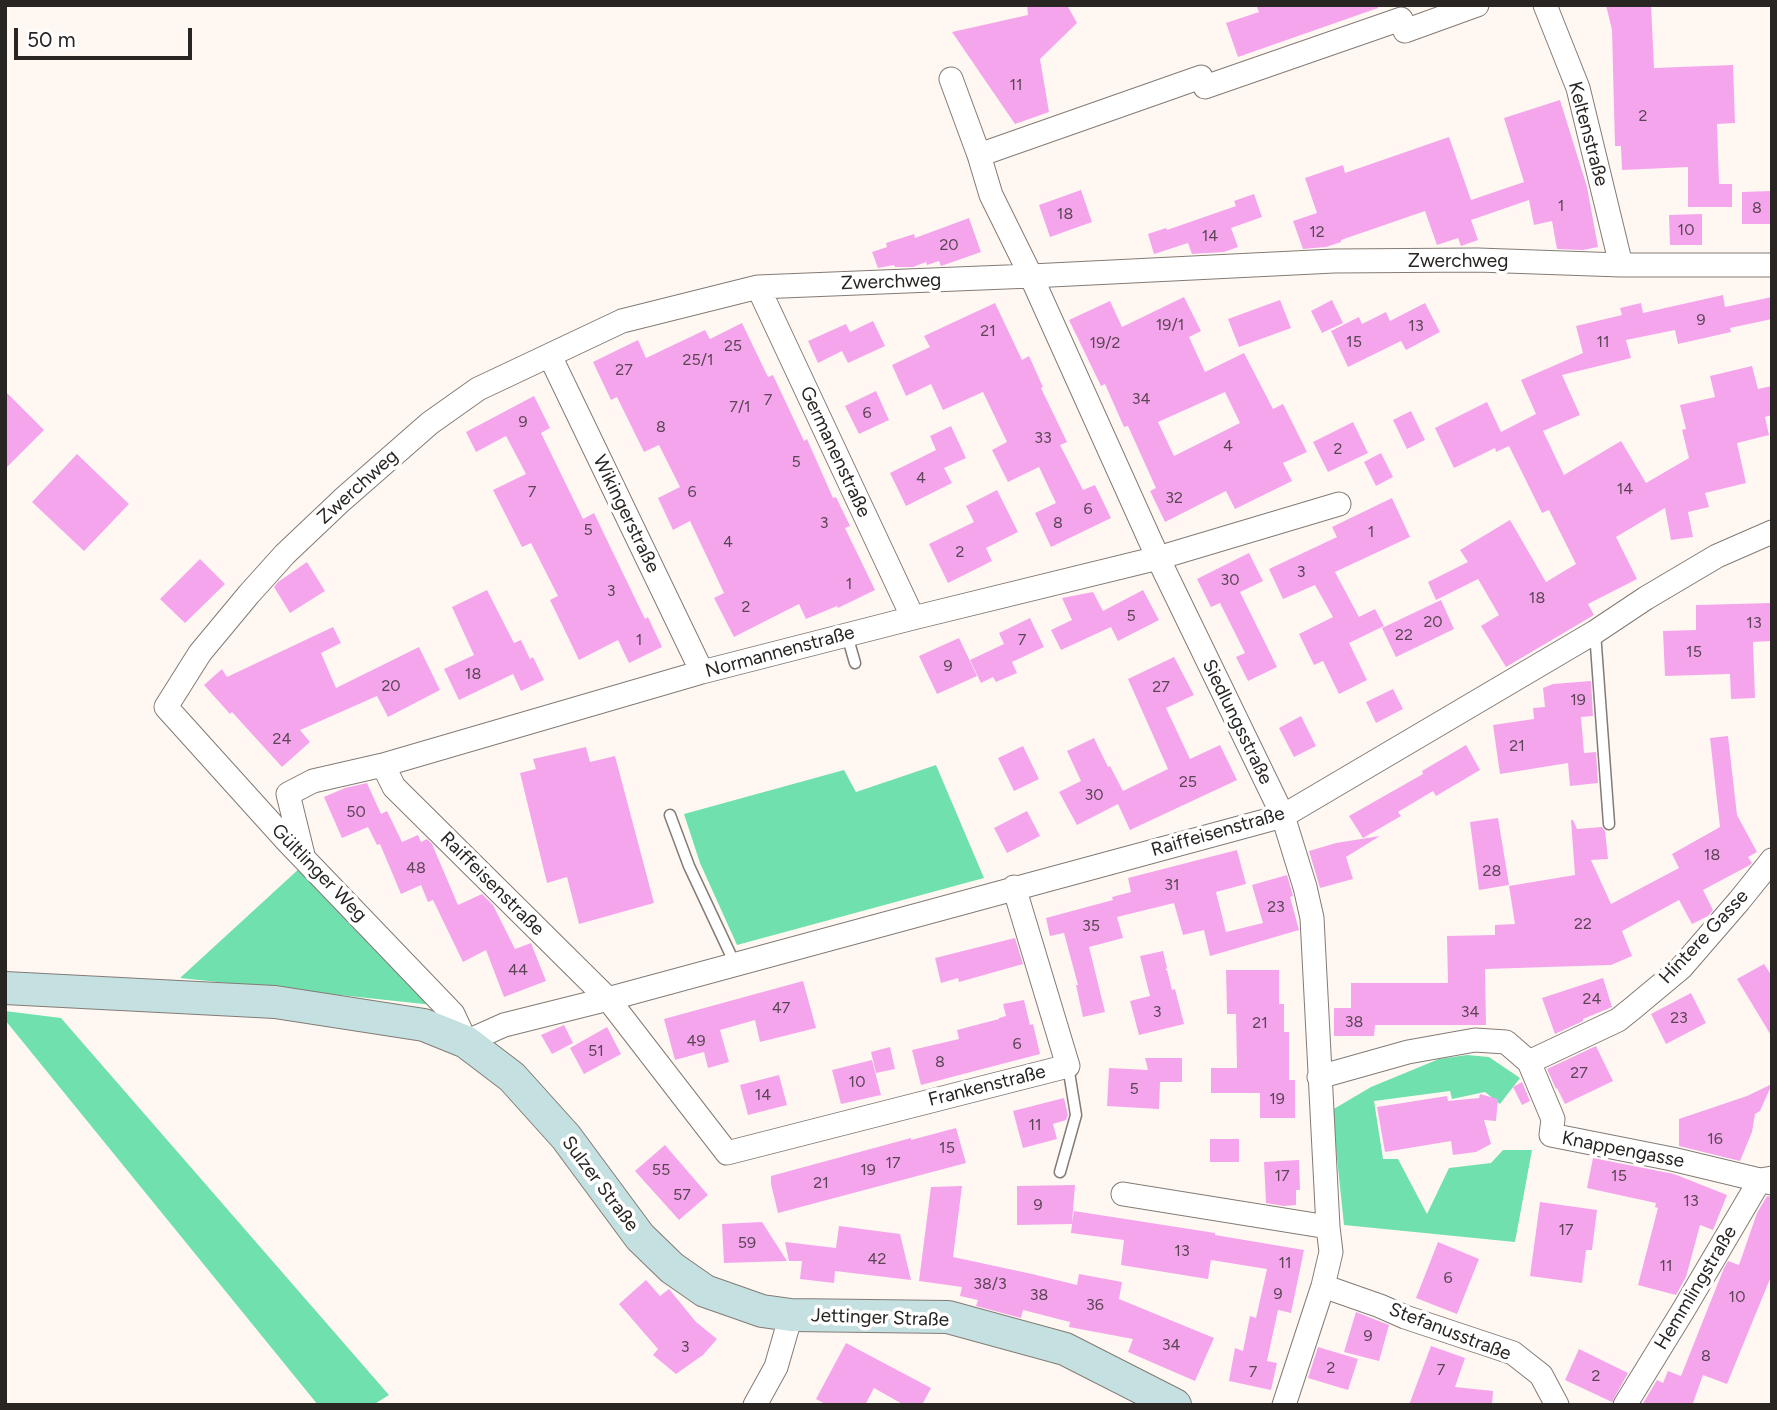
<!DOCTYPE html>
<html>
<head>
<meta charset="utf-8">
<style>
	body { margin:0 }
	#map { position:relative; width:1777px; height:1410px; overflow:hidden; background:#fff8f2; font-family:Figtree,sans-serif }
	canvas { display:block }
	.frame { position:absolute; inset:0; border:7px solid #282523; pointer-events:none }
	.scale { position:absolute; left:14px; top:28px; width:178px; height:32px; box-sizing:border-box; border:4px solid #282523; border-top:0; padding-left:9px; font-size:21px; line-height:24px; white-space:nowrap; color:#282523; -webkit-text-stroke:5px #fff; paint-order:stroke }
</style>
</head>
<body>
<div id="map">
<canvas width="1777" height="1410"></canvas>
<div class="frame"></div>
<div class="scale">50 m</div>
</div>
<script>
const c = document.querySelector('canvas').getContext('2d');
c.lineJoin = 'round';
function fillPath(path, color) { c.fillStyle = color; c.fill(path, 'evenodd'); }
function stroke(path, color, width, dash) { c.strokeStyle = color; c.lineWidth = width; c.lineCap = dash ? 'butt' : 'round'; c.setLineDash(dash || []); c.stroke(path); }
function write(font, color, halo, rows, align = 'center') {
  c.font = font + ' Figtree,sans-serif'; c.lineWidth = 7; c.setLineDash([]); c.textBaseline = 'middle'; c.strokeStyle = halo; c.fillStyle = color; for (const [text, x, y, turn = 0] of rows) {
    c.save(); c.translate(x, y); c.rotate((+turn || 0) * Math.PI / 180); c.textAlign = isNaN(turn) ? turn : align; if (halo) c.strokeText(text, 0, 0); c.fillText(text, 0, 0); c.restore();
  }
}
fillPath(new Path2D(`
	M936 765 984 878 737 945 700 863 684 814 844 770 856 792Z
	M301 867 433 1005 180 978Z
	M5 1011 61 1018 389 1395 373 1405H318L5 1020Z
	M1467 1055 1489 1057 1520 1078 1500 1104 1485 1092 1452 1099 1450 1091 1374 1101 1383 1159H1398L1427 1214 1449 1168 1491 1163 1503 1150H1532L1515 1242 1344 1225 1332 1110 1371 1087 1439 1059Z`), '#70e0ae');
fillPath(new Path2D(`
	M1027 5H1067L1077 23 1040 59 1049 112 1015 124 952 32 1028 15Z
	M1256 5H1377L1378 8 1238 57 1226 23 1259 12Z
	M1606 5H1651L1654 68 1733 65 1735 123 1717 124 1719 184H1732V207H1688V167L1622 170 1621 146H1615L1612 30Z
	M1560 100 1587 187 1598 247 1583 250 1557 249 1552 221 1534 225 1529 200 1471 220 1478 240 1461 246 1458 238 1437 245 1425 211 1341 240V242L1326 247 1303 249 1293 221 1317 213 1305 178 1343 165 1345 173 1449 137 1471 200 1524 182 1504 118Z
	M1081 190 1092 222 1050 237 1039 205Z
	M1772 191V224H1742V192Z
	M1254 194 1262 217 1231 228 1238 247 1224 252 1192 254 1188 243 1154 254 1148 234 1166 228 1167 230 1236 206 1234 201Z
	M1702 214V245H1670L1669 215Z
	M969 218 981 252 944 265 941 266 939 261 927 265 926 262 913 267H895L894 265 878 268 872 252 887 247 886 243 914 234 915 238Z
	M1723 295 1725 307 1772 297V319L1730 328 1731 332 1678 344 1675 330 1626 340 1631 358 1562 375 1580 415 1543 431 1564 475 1621 441 1646 483 1689 458 1682 430 1686 429 1680 405 1715 397 1710 376 1752 366 1758 389 1772 386V415L1765 417 1769 435 1737 443 1746 483 1705 493 1709 507 1688 512 1693 537 1671 540 1665 508 1616 537 1637 579 1588 604 1594 615 1506 667 1481 626 1499 615 1478 579 1436 600 1428 582 1468 562 1460 550 1510 520 1546 582 1576 564 1549 510 1542 513 1509 446 1496 452 1495 448 1454 468 1435 428 1487 402 1501 432 1536 414 1521 380 1583 353 1576 326 1622 315 1620 308 1641 303 1643 313Z
	M1184 297 1201 331 1189 337 1205 372 1244 353 1273 409 1283 404 1307 452 1283 463 1292 481 1235 509 1226 491 1165 522 1150 491 1156 488 1128 426 1124 427 1105 384 1101 386 1069 320 1110 301 1122 327ZM1225 392 1240 423 1174 456 1158 422Z
	M1280 300 1291 328 1239 347 1228 319Z
	M1332 300 1343 323 1322 333 1311 311Z
	M995 303 1022 360 1029 356 1043 387 1041 388 1067 442 1060 445 1083 490 1095 485 1111 518 1051 547 1035 513 1056 503 1039 467 1008 482 992 450 1007 442 983 392 943 410 931 384 906 396 892 365 930 347 924 336Z
	M1425 303 1440 332 1406 350 1401 341 1348 367 1331 331 1359 317 1362 324 1386 312 1390 321Z
	M873 321 885 346 848 363 842 351 818 363 808 341 846 324 850 332Z
	M742 323 768 377 773 375 804 441 807 439 833 498 836 497 850 526 845 528 875 590 838 608 837 606 806 619 799 604 734 637 714 598 724 593 690 521 673 530 658 498 680 487 659 445 644 452 617 397 611 400 593 362 638 340 646 358 705 330 710 339Z
	M5 391 44 430 5 469Z
	M876 391 889 420 859 434 845 406Z
	M534 396 550 428 541 433 583 519 594 513 645 619 648 617 662 647 629 663 618 640 579 660 550 600 558 596 531 543 522 547 493 490 526 474 506 436 476 452 466 432Z
	M1411 411 1425 440 1407 449 1393 420Z
	M1353 422 1368 453 1328 472 1313 442Z
	M951 426 966 458 944 468 952 483 906 506 890 473 936 450 930 436Z
	M1381 453 1393 477 1376 486 1364 462Z
	M77 454 129 504 84 551 32 502Z
	M997 490 1018 532 986 548 992 561 948 583 929 544 974 522 966 506Z
	M1392 498 1410 537 1335 572 1359 617 1375 609 1384 626 1349 643 1367 680 1339 694 1323 661 1314 665 1299 634 1333 617 1315 585 1283 599 1269 569 1337 537 1332 527Z
	M1249 553 1263 581 1240 592 1277 667 1248 681 1236 657 1245 653 1220 603 1211 607 1197 579Z
	M200 559 225 584 185 623 160 599Z
	M307 562 325 591 290 613 274 587 278 582Z
	M487 590 514 643 521 640 530 659 533 657 544 680 521 691 513 674 459 700 444 669 474 655 452 607Z
	M1143 590 1159 620 1118 641 1111 627 1061 650 1051 630 1072 620 1062 598 1093 592 1103 611Z
	M1441 600 1454 629 1396 657 1382 628Z
	M1772 603V641L1753 642 1755 698 1731 699 1730 674 1665 676 1663 631 1696 630V605Z
	M1030 618 1044 647 1012 662 1017 673 996 682 993 677 981 683 970 660 1004 644 999 633Z
	M333 627 341 643 321 653 336 688 419 647 440 690 388 717 377 696 300 730 310 742 282 767 232 712 230 714 204 685 222 669 227 677Z
	M959 638 977 676 937 694 919 656Z
	M1174 657 1194 695 1166 708 1190 759 1220 745 1237 780 1130 830 1118 804 1077 825 1059 792 1081 781 1067 751 1094 738 1108 767 1110 766 1123 791 1168 769 1128 679Z
	M1591 681 1593 716 1581 717 1584 753 1596 752 1598 783 1570 786 1568 763 1500 774 1493 725 1534 719 1533 708 1545 707 1543 688 1553 684Z
	M1393 689 1403 709 1376 723 1366 702Z
	M1301 716 1316 746 1294 757 1279 728Z
	M1728 736 1737 815 1757 852 1748 857 1752 863 1750 865 1703 890 1713 910 1708 916 1692 924 1679 900 1622 931 1632 956 1611 965 1485 969 1486 1025H1375L1374 1036H1334V1008H1351V983H1448L1447 936 1495 935V925L1515 924 1509 886 1575 875 1571 820H1573L1577 829 1602 827 1605 831 1608 859 1591 860 1611 904 1679 868 1672 854 1720 827 1710 738Z
	M1466 745 1480 770 1436 796 1433 791 1398 812 1401 816 1363 838 1349 816 1423 774 1422 771Z
	M1023 746 1039 779 1014 791 998 758Z
	M586 747 590 762 615 756 654 903 579 924 567 877 547 883 520 773 536 769 533 759Z
	M367 783 381 814 387 811 402 842 418 835 421 842 427 839 432 844 458 905 482 894 493 905 515 949 531 943 546 981 504 997 486 950 463 962 433 900 428 902 421 885 401 894 380 844 377 845 368 827 342 838 324 797 345 788Z
	M1027 811 1040 836 1007 853 994 828Z
	M1498 818 1509 885 1479 890 1470 822Z
	M1380 836 1346 857 1353 879 1320 888 1309 851 1336 843Z
	M1237 850 1246 884 1216 892 1226 932 1263 923 1252 885 1287 875 1293 896 1290 897 1299 930 1210 956 1204 930 1183 935 1174 903 1117 917 1113 903 1123 938 1089 947 1105 1012 1083 1017 1076 985H1078L1064 933 1050 936 1046 918 1113 900 1112 897 1131 892 1128 878Z
	M1015 938 1023 964 959 982 958 978 941 983 935 958Z
	M1163 951 1167 968 1165 970H1167L1172 990 1175 989 1184 1024 1139 1035 1130 1001 1150 996 1140 956Z
	M1764 964 1772 976V1037L1737 979Z
	M1226 970H1279V1004H1284V1032H1289V1080H1295V1118H1260V1093H1211V1068H1237L1236 1014H1227Z
	M1603 978 1612 1007 1583 1019V1021L1555 1034 1542 998Z
	M803 981 816 1028 760 1042 755 1020 720 1030 729 1062 708 1068 704 1052 675 1060 664 1019Z
	M1691 993 1706 1023 1666 1044 1651 1014Z
	M1024 1000 1030 1025 1033 1024 1040 1054 921 1085 912 1050 959 1039 957 1030 999 1019V1018L1006 1016 1003 1004Z
	M564 1025 573 1043 552 1054 541 1035Z
	M607 1027 621 1054 584 1074 570 1048Z
	M1596 1046 1613 1081 1565 1104 1557 1088 1556 1089 1547 1069Z
	M890 1047 895 1069 876 1073 871 1052Z
	M1145 1058H1182V1082H1160L1159 1109 1107 1106 1109 1068 1148 1070Z
	M872 1060 881 1095 841 1104 832 1070Z
	M779 1075 787 1105 748 1115 740 1085Z
	M1522 1082 1530 1101 1522 1105 1513 1087Z
	M1772 1084 1760 1111 1755 1114 1752 1132 1740 1161 1679 1146V1119L1747 1096Z
	M1480 1094 1498 1099 1496 1121 1484 1120 1491 1144 1476 1152 1453 1155 1451 1141 1385 1152 1377 1107 1447 1096 1448 1101 1479 1098Z
	M1064 1098 1068 1115 1066 1120 1053 1124 1057 1139 1023 1148 1013 1111Z
	M956 1128 966 1163 778 1213 771 1184V1176L911 1138V1140Z
	M1210 1139H1239V1162H1210Z
	M665 1145 708 1195 679 1220 635 1171Z
	M1593 1158 1674 1174 1727 1195 1713 1230 1700 1225 1686 1277 1676 1295 1638 1285 1658 1208 1655 1207 1656 1203 1587 1188Z
	M1299 1160 1300 1190H1296V1205L1284 1206 1266 1203 1264 1162Z
	M1075 1185 1072 1223 1074 1211 1215 1233V1235L1304 1250 1291 1313 1278 1310 1267 1361 1277 1363 1271 1390 1229 1381 1235 1348 1243 1351 1250 1316 1256 1318 1267 1269 1211 1260 1208 1279 1121 1265 1124 1240 1071 1233 1072 1224 1017 1225V1186Z
	M962 1186 953 1257 1032 1274 1077 1285 1079 1274 1122 1282 1119 1299 1214 1338 1195 1381 1128 1352 1133 1339 1069 1327 1070 1322 1023 1310 1021 1318 976 1306 978 1300 960 1296 962 1287 919 1281 931 1187Z
	M1767 1196 1772 1197V1274L1727 1384 1703 1375 1693 1403 1696 1405H1642L1657 1380 1663 1383 1668 1371 1681 1376 1724 1268 1728 1261 1739 1265 1757 1213Z
	M1540 1202 1597 1210 1592 1250H1586L1582 1283 1530 1276Z
	M762 1222 787 1261 724 1263 722 1224Z
	M839 1226 900 1234 911 1280 835 1271 834 1283 800 1279 802 1261H789L785 1242 836 1248Z
	M1438 1242 1479 1259 1457 1314 1416 1298Z
	M646 1280 660 1296 669 1289 696 1322 717 1339 703 1355 676 1374 653 1355 658 1349 619 1304Z
	M1356 1312 1389 1325 1379 1361 1344 1352Z
	M846 1343 931 1388 922 1405H904L874 1388 865 1405H827L816 1399Z
	M1431 1346 1465 1358 1455 1387 1493 1391 1492 1405H1409Z
	M1318 1347 1358 1359 1348 1390 1308 1378Z
	M1579 1349 1628 1373 1612 1402 1565 1380Z`), '#f5a5ec');
const lane = new Path2D(`
	M1595 632 1609 824
	M847 635 855 663
	M670 815 689 866 735 964
	M1060 1172 1076 1115 1068 1066`);
const street = new Path2D(`
	M1545 5 1578 88 1621 265
	M951 79 979 155 991 195 1031 276 1158 558 1283 816 1305 887 1312 918 1328 1227 1331 1252 1323 1286 1284 1405
	M979 155 1201 77 1205 87 1401 19 1405 31 1477 5
	M1772 265H1621L1478 260 1334 261 1031 276 758 287 622 321 478 389 430 423 342 500 285 554 249 594 200 653 166 707 287 841 453 1014 466 1042 504 1025 608 999 1283 816 1595 632 1646 598 1717 556 1772 532
	M758 287 913 618
	M550 356 702 672
	M383 765 394 787 608 999 727 1153 1068 1066 1014 887
	M303 855 288 794 313 781 383 765 702 672 913 618 1158 558 1339 504
	M1529 1062 1553 1119 1551 1135 1672 1159 1772 1183
	M1319 1077 1408 1052 1475 1040 1506 1042 1529 1062 1618 1020 1633 1008 1681 968 1739 901 1772 860
	M1123 1194 1328 1227
	M1323 1286 1380 1306 1405 1317 1513 1353 1541 1375 1557 1405
	M755 1405 776 1367 791 1315
	M1625 1405 1684 1309 1760 1180 1772 1178`);
const secondary = new Path2D(`
	M5 988 275 1002 424 1025 466 1042 512 1077 566 1137 640 1237 672 1268 705 1291 762 1311 791 1315 948 1317 1065 1349 1175 1405`);
stroke(lane, '#837b75', 13);
stroke(street, '#837b75', 25);
stroke(secondary, '#837b75', 34);
stroke(lane, '#fff', 10);
stroke(street, '#fff', 23);
stroke(secondary, '#c4e0e1', 32);
write('16px', '#5b4555', null, [
	["11",1016,85],
	["2",1643,116],
	["1",1561,206],
	["8",1757,208],
	["18",1065,214],
	["10",1686,230],
	["12",1317,232],
	["14",1210,236],
	["20",949,245],
	["9",1701,320],
	["19/1",1170,325],
	["13",1416,326],
	["21",988,331],
	["15",1354,342],
	["11",1603,342],
	["19/2",1105,343],
	["25",733,346],
	["25/1",698,360],
	["27",624,370],
	["34",1141,399],
	["7",768,400],
	["7/1",740,407],
	["6",867,413],
	["9",523,422],
	["8",661,427],
	["33",1043,438],
	["4",1228,446],
	["2",1338,449],
	["5",796,462],
	["4",921,478],
	["14",1625,489],
	["7",532,492],
	["6",692,492],
	["32",1174,498],
	["6",1088,509],
	["3",824,523],
	["8",1058,523],
	["5",588,530],
	["1",1371,532],
	["4",728,542],
	["2",960,552],
	["3",1301,572],
	["30",1230,580],
	["1",849,584],
	["3",611,591],
	["18",1537,598],
	["2",746,607],
	["5",1131,616],
	["20",1433,622],
	["13",1754,623],
	["22",1404,635],
	["1",639,640],
	["7",1022,640],
	["15",1694,652],
	["9",948,666],
	["18",473,674],
	["20",391,686],
	["27",1161,687],
	["19",1578,700],
	["24",282,739],
	["21",1517,746],
	["25",1188,782],
	["30",1094,795],
	["50",356,812],
	["18",1712,855],
	["48",416,868],
	["28",1492,871],
	["31",1172,885],
	["23",1276,907],
	["22",1583,924],
	["35",1091,926],
	["44",518,970],
	["24",1592,999],
	["47",781,1008],
	["3",1157,1012],
	["34",1470,1012],
	["23",1679,1018],
	["38",1354,1022],
	["21",1260,1023],
	["49",696,1041],
	["6",1017,1044],
	["51",596,1051],
	["8",940,1062],
	["27",1579,1073],
	["10",857,1082],
	["5",1134,1089],
	["14",763,1095],
	["19",1277,1099],
	["11",1035,1125],
	["16",1715,1139],
	["15",947,1148],
	["17",893,1163],
	["55",661,1170],
	["19",868,1170],
	["17",1282,1176],
	["15",1619,1176],
	["21",821,1183],
	["57",682,1195],
	["13",1691,1201],
	["9",1038,1205],
	["17",1566,1230],
	["59",747,1243],
	["13",1182,1251],
	["42",877,1259],
	["11",1285,1263],
	["11",1666,1266],
	["6",1448,1278],
	["38/3",990,1284],
	["9",1278,1294],
	["38",1039,1295],
	["10",1737,1297],
	["36",1095,1305],
	["9",1368,1336],
	["34",1171,1345],
	["3",685,1347],
	["8",1706,1356],
	["2",1331,1368],
	["7",1441,1370],
	["7",1253,1372],
	["2",1596,1376]
]);
write('19px', '#282523', '#fff', [
	["Keltenstraße",1588,134,75],
	["Zwerchweg",1458,261],
	["Zwerchweg",891,282,-2],
	["Germanenstraße",835,452,65],
	["Zwerchweg",358,487,-42],
	["Wikingerstraße",626,514,64],
	["Normannenstraße",780,652,-15],
	["Siedlungsstraße",1237,722,64],
	["Raiffeisenstraße",1218,832,-16],
	["Gültlinger Weg",319,873,46],
	["Raiffeisenstraße",492,884,45],
	["Hintere Gasse",1704,937,-47],
	["Frankenstraße",987,1086,-14],
	["Knappengasse",1623,1150,11],
	["Sulzer Straße",600,1184,53],
	["Hemmlingstraße",1696,1288,-59],
	["Jettinger Straße",880,1318,2],
	["Stefanusstraße",1450,1332,21]
]);
</script>
</body>
</html>
